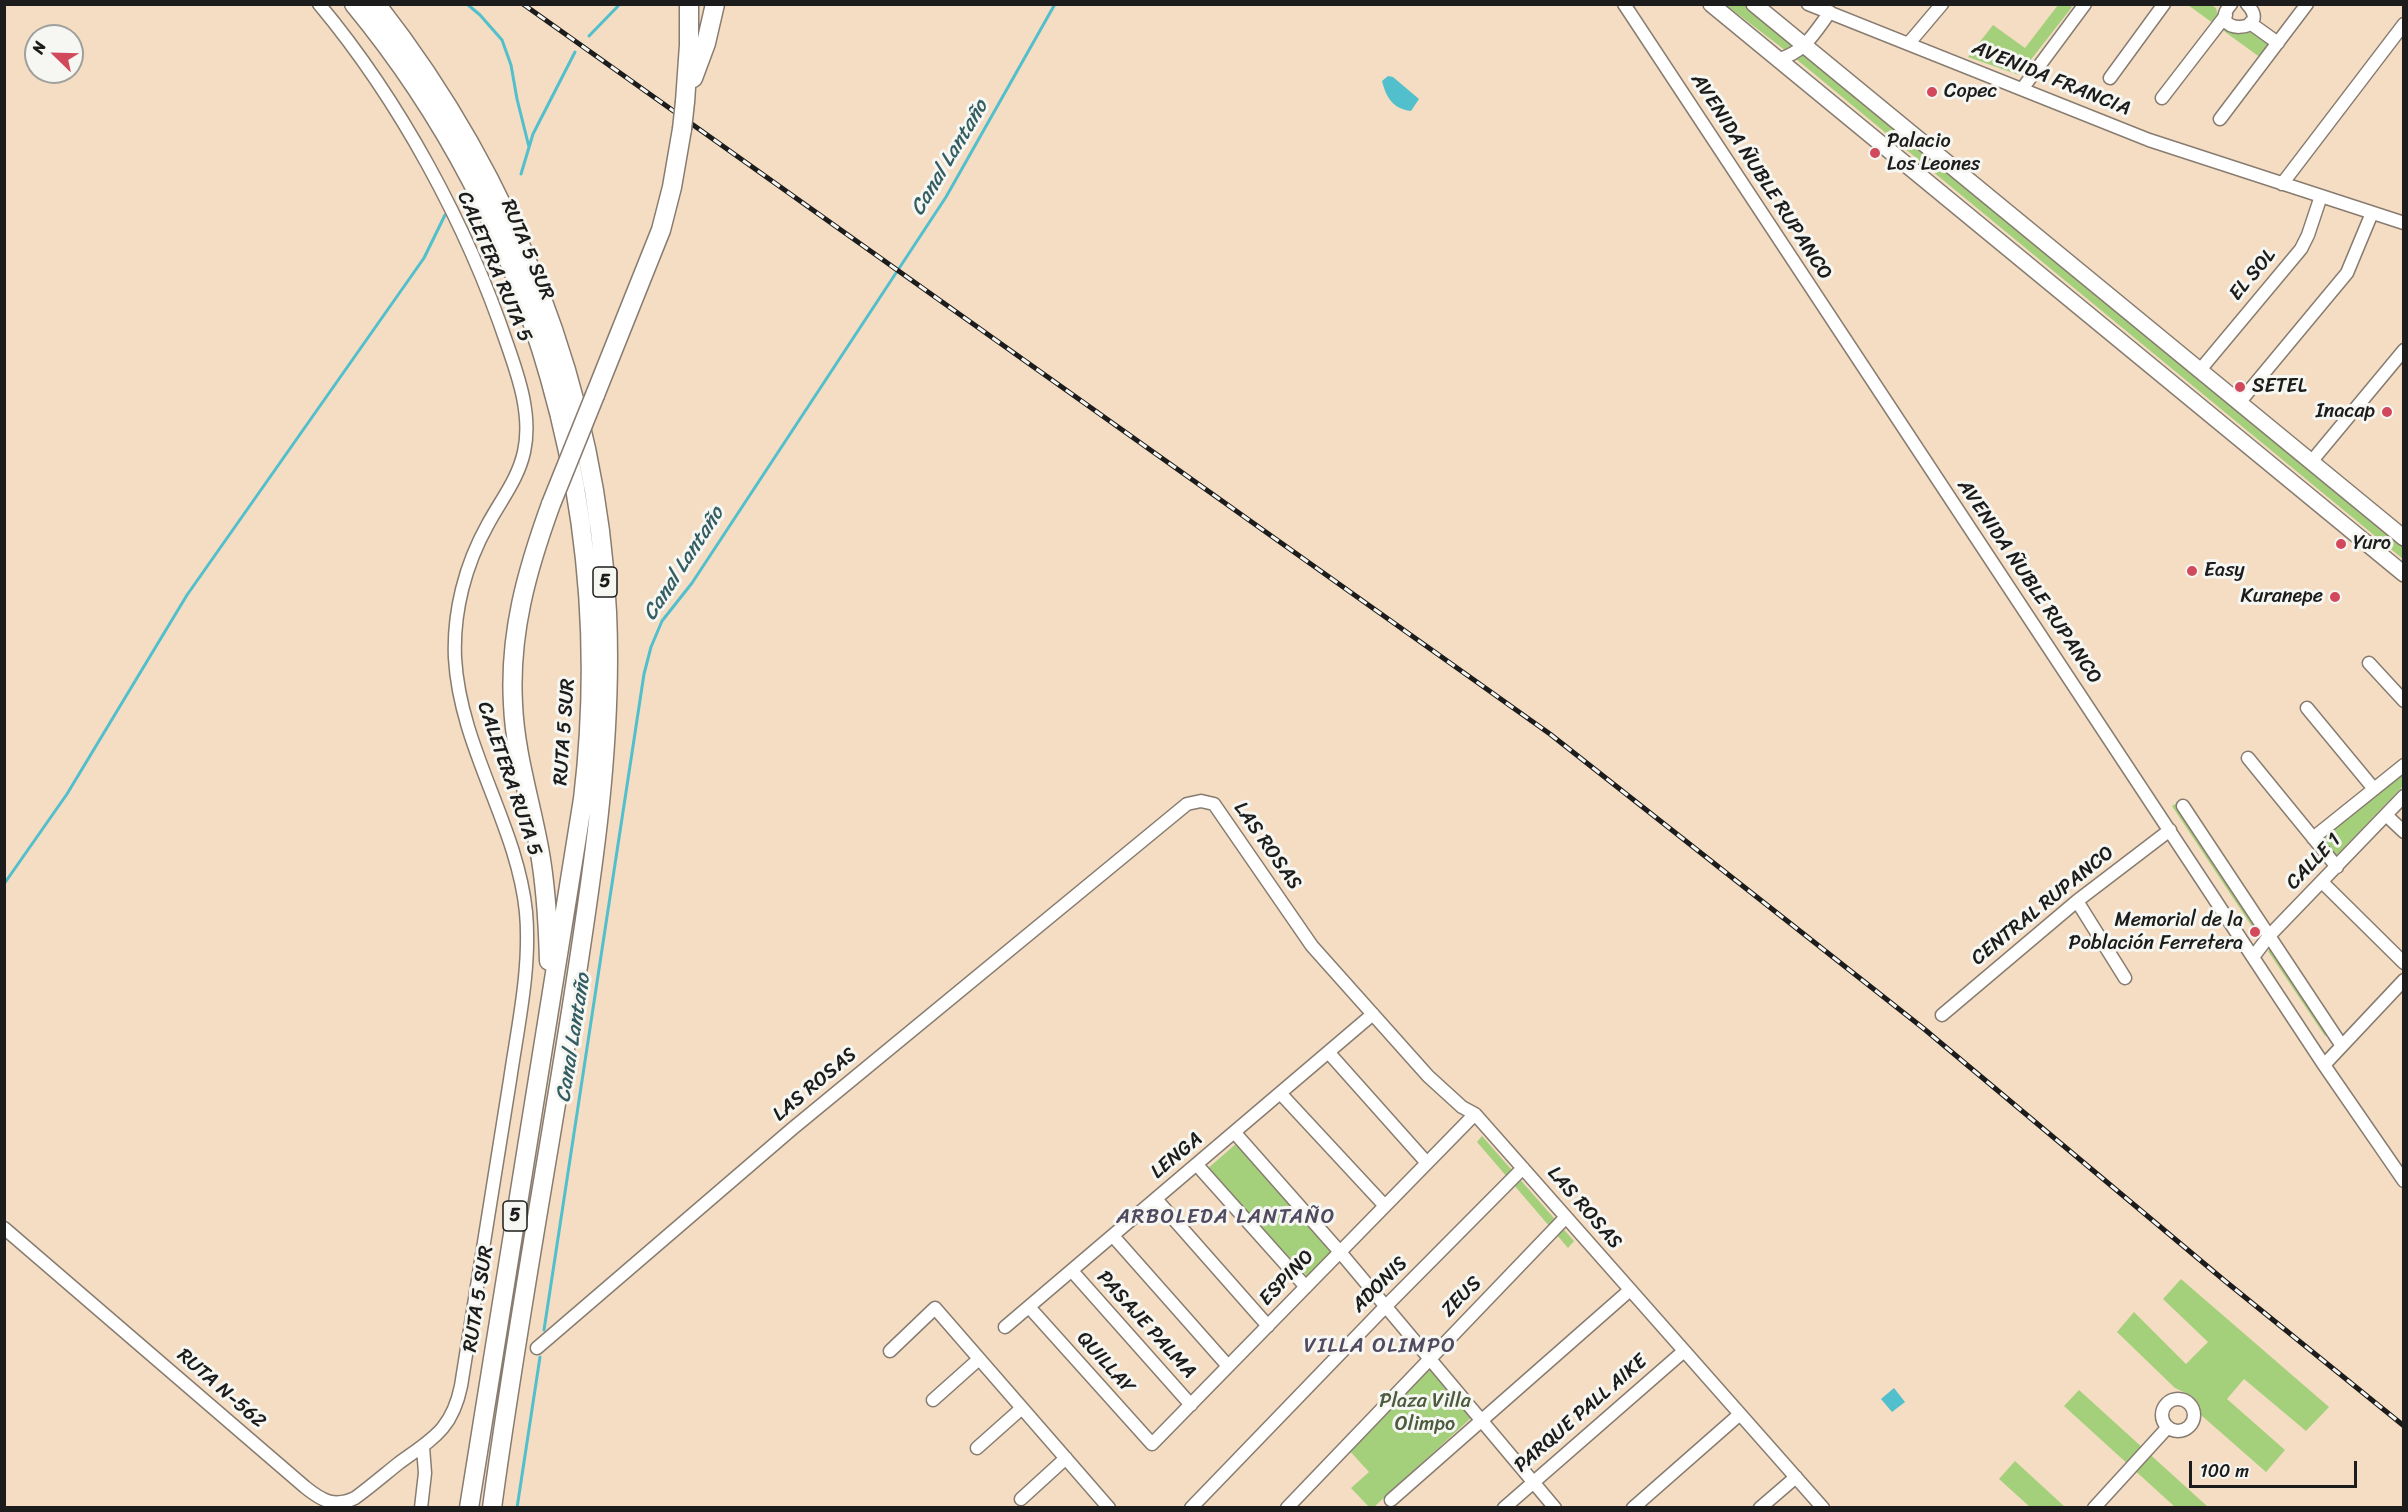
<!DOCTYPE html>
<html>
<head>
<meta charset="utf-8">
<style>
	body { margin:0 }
	#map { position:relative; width:2408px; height:1512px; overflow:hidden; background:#f4ddc3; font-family:Sriracha,sans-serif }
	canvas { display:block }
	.frame { position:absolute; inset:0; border:6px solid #1c1c1c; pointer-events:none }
	.north { position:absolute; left:24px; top:24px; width:60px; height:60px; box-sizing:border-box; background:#f6f6f2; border:2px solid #9f9f9c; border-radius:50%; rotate:293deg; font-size:16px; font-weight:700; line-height:24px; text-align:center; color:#1c1c1c }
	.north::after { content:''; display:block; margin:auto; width:21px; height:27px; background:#d1495b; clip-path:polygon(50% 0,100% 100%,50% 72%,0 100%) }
	.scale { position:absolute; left:2189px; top:1461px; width:168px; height:27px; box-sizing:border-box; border:3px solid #1c1c1c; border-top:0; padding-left:8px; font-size:18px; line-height:21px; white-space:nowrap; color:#1c1c1c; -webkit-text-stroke:4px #f6f6f2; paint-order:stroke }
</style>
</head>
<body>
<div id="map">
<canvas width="2408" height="1512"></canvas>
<div class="frame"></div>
<div class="north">N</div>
<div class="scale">100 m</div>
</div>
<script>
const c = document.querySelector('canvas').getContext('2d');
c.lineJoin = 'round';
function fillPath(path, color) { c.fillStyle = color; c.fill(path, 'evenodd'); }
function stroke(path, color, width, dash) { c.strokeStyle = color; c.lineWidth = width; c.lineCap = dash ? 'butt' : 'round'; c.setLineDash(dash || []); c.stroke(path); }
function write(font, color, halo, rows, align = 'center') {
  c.font = font + ' Sriracha,sans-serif'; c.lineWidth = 6; c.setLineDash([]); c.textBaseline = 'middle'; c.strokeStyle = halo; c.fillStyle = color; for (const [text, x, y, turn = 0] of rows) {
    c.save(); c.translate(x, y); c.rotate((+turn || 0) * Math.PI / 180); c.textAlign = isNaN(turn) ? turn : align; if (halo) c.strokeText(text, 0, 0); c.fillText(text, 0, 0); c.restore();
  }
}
fillPath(new Path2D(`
	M1726 5H1745L1799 47 2403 544V559L1790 54Z
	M2058 5H2069L2072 7 2019 75 1968 57 1993 25 2025 48Z
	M2188 5H2211L2216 8C2219 21 2224 26 2235 33L2253 30 2272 44 2261 58Z
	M2403 769V786L2336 856 2320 837Z
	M2180 801 2264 926 2257 934 2172 806Z
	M2275 944 2332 1029 2325 1036 2268 951Z
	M1482 1136 1574 1241 1568 1248 1477 1142Z
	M1237 1143 1336 1250 1309 1278 1206 1170Z
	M2181 1279 2329 1407 2306 1431 2244 1379 2227 1399 2285 1450 2266 1472 2201 1415 2196 1402 2190 1395 2175 1388 2117 1332 2134 1312 2186 1364 2208 1342 2163 1299Z
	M1427 1364 1472 1417 1374 1507H1369L1351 1488 1369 1472 1347 1448Z
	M2079 1390 2208 1507H2175L2064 1406Z
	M2015 1461 2065 1507H2030L1999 1479Z`), '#a4d07c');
fillPath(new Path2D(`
	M1388 76 1393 77 1419 99 1411 111C1393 109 1386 97 1382 81Z
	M1894 1388 1905 1402 1892 1412 1881 1399Z`), '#52bfcc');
stroke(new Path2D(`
	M467 4 480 15 502 40 511 65 517 99 529 147
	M589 36 620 4
	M521 174 533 134 575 52
	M4 884 67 794 187 595 424 258 445 215
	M544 1330 644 674 651 647 662 621 692 583 946 197 1055 4
	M517 1508 540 1357`), '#52bfcc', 3);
const minor = new Path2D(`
	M1624 4 2324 1065 2404 1181
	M1808 4 2149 140 2404 223
	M2231 4C2204 35 2275 34 2247 4
	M2250 23 2278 43
	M1909 43 1942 4
	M1779 59C1804 53 1815 32 1830 12
	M2110 78 2164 4
	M2022 89 2085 4
	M2162 98 2226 15
	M2220 119 2307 4
	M2282 184 2404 24
	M2200 370 2301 249 2308 235 2321 196
	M2239 403 2347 273 2372 213
	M2311 462 2404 350
	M2369 663 2404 701
	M2307 708 2374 789
	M2248 758 2337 867
	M2183 806 2342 1046
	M2386 815 2404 832
	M2313 838 2404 765
	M2322 882 2404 963
	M2077 901 2125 978
	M2253 957 2269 936 2404 796
	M1942 1015 2077 901 2170 830
	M1329 1053 1427 1163
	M2324 1065 2404 980
	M1281 1094 1385 1206
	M1235 1133 1340 1252 1555 1508
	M1197 1165 1306 1287
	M1156 1199 1268 1326
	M4 1228 305 1487C321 1500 334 1508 355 1498 370 1487 384 1475 399 1463 432 1439 452 1430 461 1386 477 1284 494 1182 510 1080 518 1025 531 968 526 912 517 824 460 748 455 658 453 612 465 565 488 524 501 500 518 479 524 452 532 416 519 378 507 344 467 225 400 101 319 4
	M1113 1236 1228 1366
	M1072 1271 1191 1405
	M1029 1307 1152 1444 1475 1114
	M1005 1327 1373 1014
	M537 1348 792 1129 1187 804 1201 801 1214 804 1312 946 1428 1076 1462 1107 1475 1114 1823 1508
	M890 1351 935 1308 1109 1508
	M2162 1415a16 16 0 1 1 32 0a16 16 0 1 1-32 0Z
	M933 1400 979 1359
	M977 1448 1022 1408
	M1021 1499 1066 1458
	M1391 1500 1630 1290
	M421 1508 425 1473 423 1447
	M1191 1508 1385 1307 1523 1168
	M1287 1508 1566 1217
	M1504 1508 1684 1351
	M1633 1508 1740 1414
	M1760 1508 1796 1477
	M2094 1508 2168 1427`);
const major = new Path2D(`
	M1711 4 2404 574
	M1754 4 2404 538`);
const highway = new Path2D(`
	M354 4C537 226 617 515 583 799L469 1508
	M376 4C512 177 597 391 607 612 613 748 591 884 570 1018 544 1181 514 1344 492 1508
	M693 78 706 43 715 4
	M685 102 689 45V4
	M595 395 661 230 672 187 682 129
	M549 961C548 923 546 885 539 848 530 799 515 753 513 704 509 633 527 570 551 504`);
stroke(minor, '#887c70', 15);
stroke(major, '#887c70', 18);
stroke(highway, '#887c70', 21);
stroke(minor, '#fff', 12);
stroke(major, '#fff', 15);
stroke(highway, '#fff', 18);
const rail = new Path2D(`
	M523 4 1550 734 1923 1028 2225 1281 2404 1426`);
stroke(rail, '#1c1c1c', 5);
stroke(rail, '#f6f6f2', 3, [9]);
const highwayBridge = new Path2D(`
	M682 129 685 102
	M551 504 595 395`);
stroke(highwayBridge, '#887c70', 21, []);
stroke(highwayBridge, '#fff', 18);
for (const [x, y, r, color] of [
	[1932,92,6,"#d1495b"],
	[1875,153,6,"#d1495b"],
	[2240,387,6,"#d1495b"],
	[2387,412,6,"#d1495b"],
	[2341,544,6,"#d1495b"],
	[2192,571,6,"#d1495b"],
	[2335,597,6,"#d1495b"],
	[2255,932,6,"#d1495b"]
]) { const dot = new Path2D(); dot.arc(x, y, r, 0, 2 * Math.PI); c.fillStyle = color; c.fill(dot); stroke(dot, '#f6f6f2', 2); }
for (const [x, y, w] of [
	[605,582,24],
	[515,1216,24]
]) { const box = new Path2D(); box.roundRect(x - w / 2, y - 15, w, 30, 4.5); c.fillStyle = '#f6f6f2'; c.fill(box); stroke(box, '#1c1c1c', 1.5); }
write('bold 18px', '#1c1c1c', null, [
	["5",605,582],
	["5",515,1216]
]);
write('20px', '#1c1c1c', '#f6f6f2', [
	["AVENIDA FRANCIA",2051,79,22],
	["AVENIDA ÑUBLE RUPANCO",1761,177,57],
	["RUTA 5 SUR",527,250,67],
	["CALETERA RUTA 5",494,267,67],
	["EL SOL",2253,275,-50],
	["AVENIDA ÑUBLE RUPANCO",2029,582,56],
	["RUTA 5 SUR",565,732,-86],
	["CALETERA RUTA 5",509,779,71],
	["LAS ROSAS",1267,846,55],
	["CALLE 1",2314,862,-46],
	["CENTRAL RUPANCO",2043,906,-39],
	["LAS ROSAS",815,1085,-40],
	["LENGA",1177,1156,-40],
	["LAS ROSAS",1584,1208,49],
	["ESPINO",1287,1278,-46],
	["ADONIS",1380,1285,-45],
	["ZEUS",1462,1297,-46],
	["RUTA 5 SUR",479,1299,-81],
	["PASAJE PALMA",1146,1325,48],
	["QUILLAY",1105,1363,48],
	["RUTA N-562",221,1389,41],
	["PARQUE PALL AIKE",1581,1414,-41]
]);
write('20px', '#1c1c1c', '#f6f6f2', [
	["Copec",1944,92],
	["Palacio",1887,142],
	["Los Leones",1887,165],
	["SETEL",2252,387],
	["Inacap",2375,412,"right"],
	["Yuro",2353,544],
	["Easy",2204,571],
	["Kuranepe",2323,597,"right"],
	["Memorial de la",2243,921,"right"],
	["Población Ferretera",2243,944,"right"]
], 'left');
write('20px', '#4c5b3e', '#f6f6f2', [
	["Plaza Villa",1425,1402],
	["Olimpo",1425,1425]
]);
write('italic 21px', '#325d62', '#f6f6f2', [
	["Canal Lantaño",950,158,-59],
	["Canal Lantaño",684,564,-57],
	["Canal Lantaño",574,1038,-81]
]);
c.letterSpacing = '1.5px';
write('21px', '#504960', '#f6f6f2', [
	["ARBOLEDA LANTAÑO",1226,1218],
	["VILLA OLIMPO",1380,1347]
]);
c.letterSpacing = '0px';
</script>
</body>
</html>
